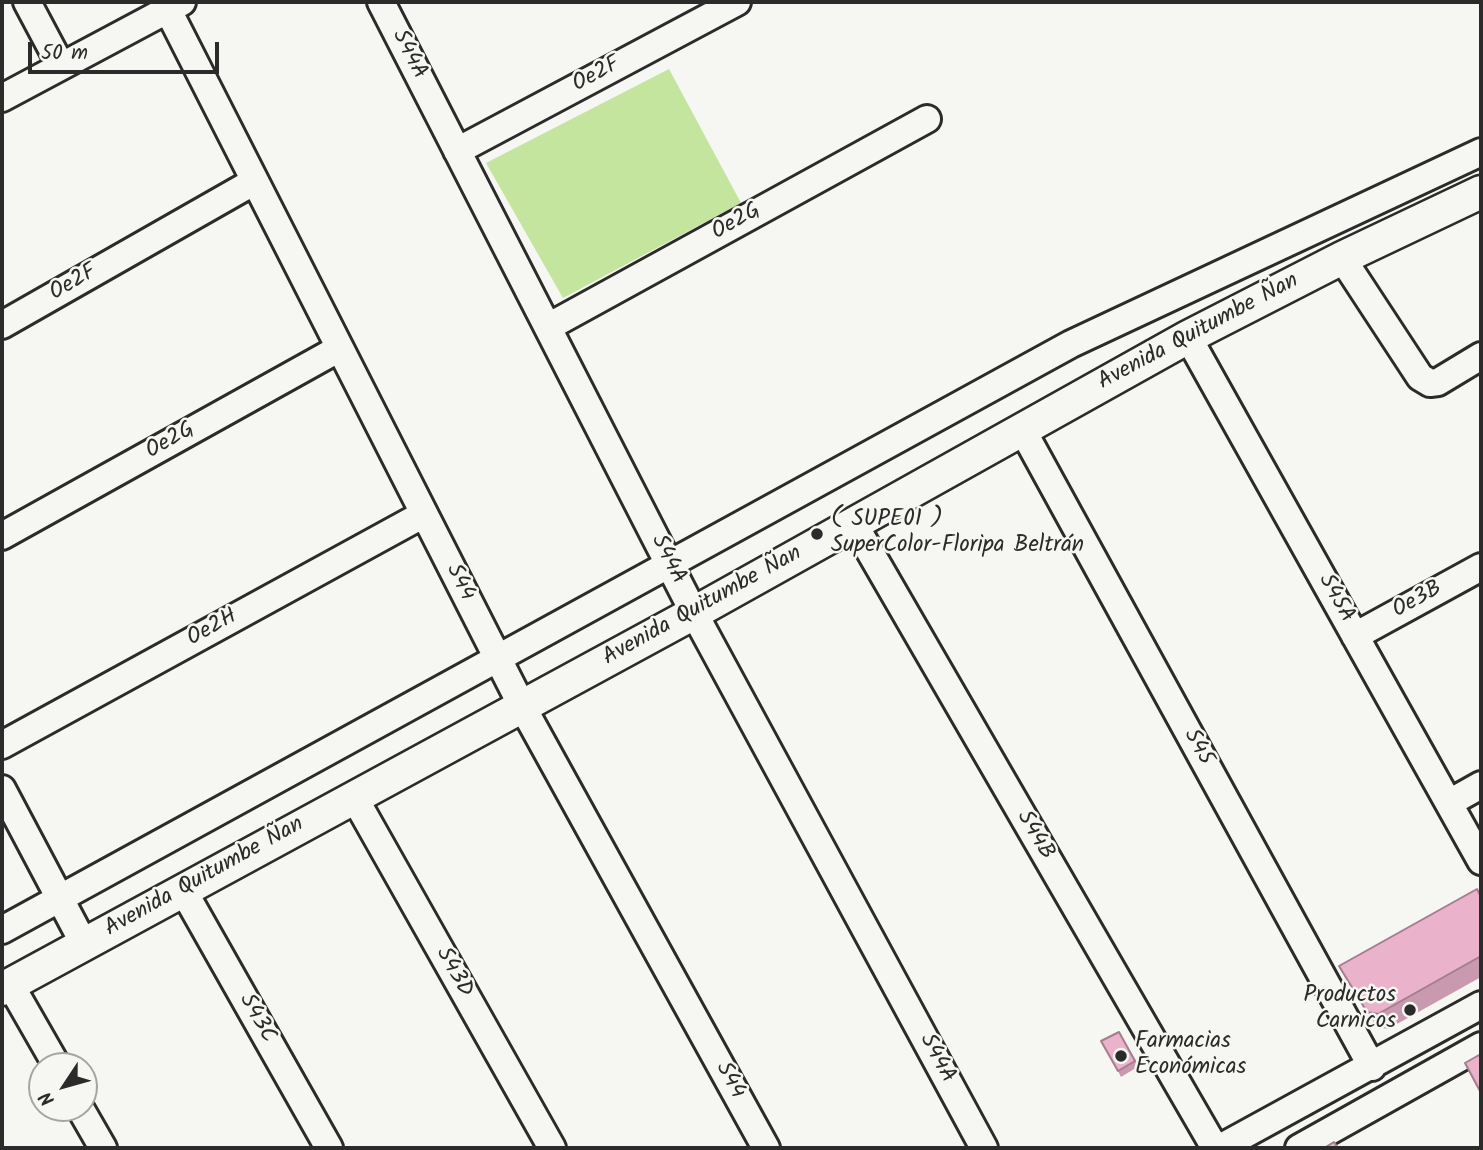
<!DOCTYPE html>
<html>
<head>
<meta charset="utf-8">
<style>
	body { margin:0 }
	#map { position:relative; width:1483px; height:1150px; overflow:hidden; background:#f6f6f2; font-family:Kalam,sans-serif }
	canvas { display:block }
	.frame { position:absolute; inset:0; border:4px solid #2b2b2b; pointer-events:none }
	.north { position:absolute; left:28px; top:1052px; width:70px; height:70px; box-sizing:border-box; background:#f6f6f2; border:2px solid #a5a5a2; border-radius:50%; rotate:234deg; font-size:19px; font-weight:700; line-height:28px; text-align:center; color:#2b2b2b }
	.north::after { content:''; display:block; margin:auto; width:24px; height:32px; background:#2b2b2b; clip-path:polygon(50% 0,100% 100%,50% 72%,0 100%) }
	.scale { position:absolute; left:28px; top:42px; width:191px; height:32px; box-sizing:border-box; border:4px solid #2b2b2b; border-top:0; padding-left:9px; font-size:21px; line-height:24px; white-space:nowrap; color:#2b2b2b; -webkit-text-stroke:5px #f6f6f2; paint-order:stroke }
</style>
</head>
<body>
<div id="map">
<canvas width="1483" height="1150"></canvas>
<div class="frame"></div>
<div class="north">N</div>
<div class="scale">50 m</div>
</div>
<script>
const c = document.querySelector('canvas').getContext('2d');
c.lineJoin = 'round';
function fillPath(path, color) { c.fillStyle = color; c.fill(path, 'evenodd'); }
function stroke(path, color, width, dash) { c.strokeStyle = color; c.lineWidth = width; c.lineCap = dash ? 'butt' : 'round'; c.setLineDash(dash || []); c.stroke(path); }
function write(font, color, halo, rows, align = 'center') {
  c.font = font + ' Kalam,sans-serif'; c.lineWidth = 5; c.setLineDash([]); c.textBaseline = 'middle'; c.strokeStyle = halo; c.fillStyle = color; for (const [text, x, y, turn = 0] of rows) {
    c.save(); c.translate(x, y); c.rotate((+turn || 0) * Math.PI / 180); c.textAlign = isNaN(turn) ? turn : align; if (halo) c.strokeText(text, 0, 0); c.fillText(text, 0, 0); c.restore();
  }
}
fillPath(new Path2D(`
	M669 69 741 203 563 298 486 163Z`), '#c3e59e');
const minor = new Path2D(`
	M27 2 61 66
	M381 2 694 613 984 1148
	M168 10 522 706 766 1148
	M2 98 182 2
	M457 151 737 2
	M1342 258 1420 377 1430 383 1438 382 1481 356
	M2 325 255 181
	M548 327 927 119
	M1188 337 1481 861
	M1022 429 1372 1067
	M854 524 1215 1148
	M2 536 340 348
	M1355 636 1481 567
	M2 745 424 514
	M2 789 84 944
	M354 797 552 1148
	M1449 803 1481 785
	M183 890 329 1148
	M2 930 1071 344 1481 152
	M10 984 57 1066
	M80 1108 103 1148
	M1220 1148 1481 1005
	M1299 1148 1481 1046`);
const tertiary = new Path2D(`
	M2 989 694 613 1188 337 1342 258 1481 192`);
stroke(minor, '#2b2b2b', 32);
stroke(tertiary, '#2b2b2b', 37);
stroke(minor, '#f6f6f2', 26);
stroke(tertiary, '#f6f6f2', 32);
fillPath(new Path2D(`
	M1481 895V977L1388 1029 1377 1027 1367 1012Z
	M1119 1032 1139 1066 1121 1077 1118 1071Z`), '#c99aaf');
const building = new Path2D(`
	M1477 889 1481 897V956L1378 1014 1367 1012 1339 966Z
	M1119 1032 1135 1061 1118 1071 1101 1041Z
	M1479 1055 1481 1059V1093L1465 1063Z
	M1334 1142 1338 1148H1324Z`);
fillPath(building, '#eab3cb');
stroke(building, '#a47d8e', 2);
for (const [x, y, r, color] of [
	[817,534,7,"#2b2b2b"],
	[1410,1010,7,"#2b2b2b"],
	[1121,1056,7,"#2b2b2b"]
]) { const dot = new Path2D(); dot.arc(x, y, r, 0, 2 * Math.PI); c.fillStyle = color; c.fill(dot); stroke(dot, '#f6f6f2', 2.5); }
write('23px', '#2b2b2b', '#f6f6f2', [
	["S44A",408,55,63],
	["Oe2F",597,76,-28],
	["Oe2G",737,223,-29],
	["Oe2F",74,284,-30],
	["Avenida Quitumbe Ñan",1199,333,-28],
	["Oe2G",171,442,-29],
	["S44A",667,560,63],
	["S44",459,583,63],
	["S45A",1335,599,61],
	["Oe3B",1418,601,-29],
	["Avenida Quitumbe Ñan",703,607,-29],
	["Oe2H",213,629,-29],
	["S45",1197,748,61],
	["S44B",1034,836,60],
	["Avenida Quitumbe Ñan",205,878,-29],
	["S43D",453,973,61],
	["S43C",256,1019,61],
	["S44A",936,1059,62],
	["S44",729,1081,61]
]);
write('23px', '#2b2b2b', '#f6f6f2', [
	["( SUPE01 )",831,521],
	["SuperColor-Floripa Beltrán",831,547],
	["Productos",1396,997,"right"],
	["Carnicos",1396,1023,"right"],
	["Farmacias",1135,1043],
	["Económicas",1135,1069]
], 'left');
</script>
</body>
</html>
